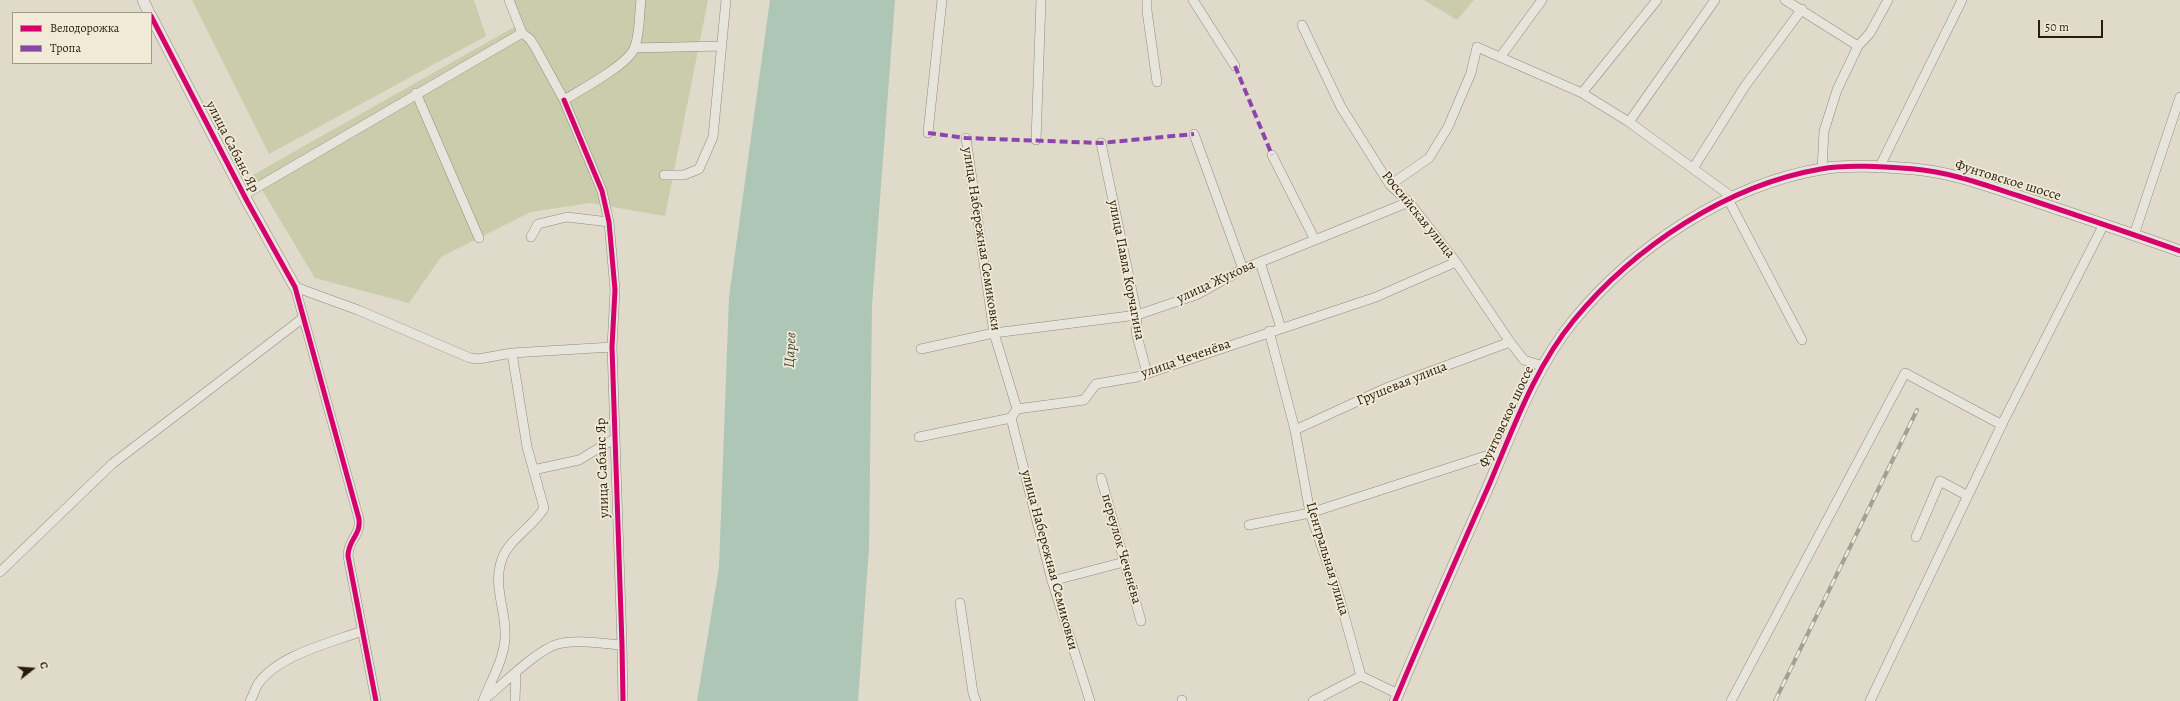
<!DOCTYPE html>
<html>
<head>
<meta charset="utf-8">
<style>
	body { margin:0 }
	#map { position:relative; width:2180px; height:701px; overflow:hidden; background:#dfdaca; font-family:Alegreya,serif }
	canvas { display:block }
	.legend { position:absolute; left:12px; top:12px; width:140px; height:52px; box-sizing:border-box; background:#f0ead7; border:1px solid #a09786; margin:0; padding:5px 7px; list-style:none; font-size:12px; color:#291b0d }
	.legend li { display:flex; align-items:center; gap:8px; height:20px }
	.legend b { width:20px; border:1px solid #a09786 }
	.north { position:absolute; left:12px; top:649px; width:40px; height:40px; -webkit-text-stroke:3px #f0ead7; paint-order:stroke; rotate:73deg; font-size:11px; font-weight:700; line-height:16px; text-align:center; color:#291b0d }
	.north::after { content:''; display:block; margin:auto; width:14px; height:18px; background:#291b0d; clip-path:polygon(50% 0,100% 100%,50% 72%,0 100%) }
	.scale { position:absolute; left:2038px; top:20px; width:65px; height:18px; box-sizing:border-box; border:2px solid #291b0d; border-top:0; padding-left:5px; font-size:12px; line-height:14px; white-space:nowrap; color:#291b0d; -webkit-text-stroke:3px #f0ead7; paint-order:stroke }
</style>
</head>
<body>
<div id="map">
<canvas width="2180" height="701"></canvas>
<ul class="legend">
<li><b style="height:5px;background:#d6006c"></b>Велодорожка</li>
<li><b style="height:5px;background:#8e44ad"></b>Тропа</li>
</ul>
<div class="north">С</div>
<div class="scale">50 m</div>
</div>
<script>
const c = document.querySelector('canvas').getContext('2d');
c.lineJoin = 'round';
function fillPath(path, color) { c.fillStyle = color; c.fill(path, 'evenodd'); }
function stroke(path, color, width, dash) { c.strokeStyle = color; c.lineWidth = width; c.lineCap = dash ? 'butt' : 'round'; c.setLineDash(dash || []); c.stroke(path); }
function write(font, color, halo, rows, align = 'center') {
  c.font = font + ' Alegreya,serif'; c.lineWidth = 3.5; c.setLineDash([]); c.textBaseline = 'middle'; c.strokeStyle = halo; c.fillStyle = color; for (const [text, x, y, turn = 0] of rows) {
    c.save(); c.translate(x, y); c.rotate((+turn || 0) * Math.PI / 180); c.textAlign = isNaN(turn) ? turn : align; if (halo) c.strokeText(text, 0, 0); c.fillText(text, 0, 0); c.restore();
  }
}
fillPath(new Path2D(`
	M192 0H474L486 36 269 154Z
	M507 0H708L665 216 590 203 531 212 441 257 409 303 315 278 253 175 516 26Z
	M1424 0H1474L1457 20Z`), '#caccab');
fillPath(new Path2D(`
	M770 0H895L872 305 869 547 858 701H697L719 568 729 297Z`), '#adc6b6');
const minor = new Path2D(`
	M509 0 522 33 530 39 535 47 564 100C580 90 626 66 634 49 640 36 639 15 641 0
	M1147 0V11L1157 82
	M1193 0 1235 66
	M1785 0 1858 46
	M1302 25 1341 107 1390 185 1409 202 1456 262 1510 342 1524 360 1543 366
	M634 48 722 46
	M1501 56 1542 0
	M416 93 479 238
	M1582 93 1657 0
	M564 100 602 191 609 222 615 290 612 347 622 645 623 701
	M1629 122 1715 0
	M928 133 942 0
	M1194 134 1243 269
	M966 138 994 333 1017 409
	M1036 140 1041 0
	M1101 143 1137 315 1136 332 1147 373
	M1272 155 1315 240
	M1694 167 1745 86 1802 9
	M1879 168 1962 0
	M1822 169 1824 131 1837 90 1858 46 1870 33 1888 0
	M664 175H684L699 169 713 137 726 0
	M1390 185 1429 158 1448 127 1471 73 1477 47 1582 93 1629 122 1732 197
	M244 195 522 33
	M1728 199 1802 340
	M2134 235 2180 97
	M531 237 538 224 567 217 609 222
	M1260 262 1281 328
	M295 287 359 519C361 536 348 539 348 556L376 701
	M295 287 358 310 470 358 478 359 512 353 612 347
	M1269 331 1295 430 1310 513 1338 593 1361 676 1398 694
	M921 349 994 333 1137 315 1196 295 1243 269 1409 202
	M1011 418 1052 581 1090 701
	M1295 430 1386 388 1510 342
	M919 437 1011 418 1017 409 1084 400 1096 384 1137 377 1376 297 1456 262
	M533 470 579 460 614 439
	M1101 478 1141 621
	M1249 525 1310 513 1504 450
	M1916 537 1940 481 1968 496
	M0 572 112 464 303 318
	M1052 581 1124 562
	M960 603 973 693 976 701
	M485 699C502 685 538 649 558 644 578 639 602 644 622 645
	M1182 700V701
	M250 701C253 696 255 689 258 684 278 655 330 643 362 631
	M483 701C491 681 504 659 505 638 507 611 492 587 502 559 509 539 533 527 544 508L527 447 512 353
	M515 701 516 672
	M1313 701 1361 676
	M1731 701 1905 373 2002 425
	M1870 701 2004 420 2104 224`);
const tertiary = new Path2D(`
	M143 0 149 13
	M151 16 247 201 295 287
	M1395 701C1425 629 1457 557 1489 485 1513 429 1535 367 1574 320 1634 247 1727 185 1821 169 1847 164 1886 167 1914 169 1950 172 1985 185 2019 196 2073 214 2127 232 2180 251`);
stroke(minor, '#908b80', 10);
stroke(tertiary, '#908b80', 12);
stroke(minor, '#e7e4dc', 9);
stroke(tertiary, '#e7e4dc', 11);
const rail = new Path2D(`
	M1775 701 1917 410`);
stroke(rail, '#a39e97', 4);
stroke(rail, '#f0ead7', 2.5, [8]);
stroke(new Path2D(`
	M1235 66 1272 155
	M928 133 966 138 1101 143 1194 134`), '#8e44ad', 4, [8, 4]);
stroke(new Path2D(`
	M151 16 247 201 295 287 359 519C361 536 348 539 348 556L376 701
	M564 100 602 191 609 222 615 290 612 347 622 645 623 701
	M1395 701C1425 629 1457 557 1489 485 1513 429 1535 367 1574 320 1634 247 1727 185 1821 169 1847 164 1886 167 1914 169 1950 172 1985 185 2019 196 2073 214 2127 232 2180 251`), '#d6006c', 5);
write('14px', '#291b0d', '#f0ead7', [
	["улица Сабанс Яр",232,147,63],
	["Фунтовское шоссе",2008,181,17],
	["Российская улица",1418,215,51],
	["улица Набережная Семиковки",981,239,81],
	["улица Павла Корчагина",1126,270,79],
	["улица Жукова",1216,282,-25],
	["улица Чеченёва",1186,359,-19],
	["Грушевая улица",1402,384,-22],
	["Фунтовское шоссе",1507,417,-65],
	["улица Сабанс Яр",603,468,-92],
	["переулок Чеченёва",1121,549,74],
	["Центральная улица",1327,559,73],
	["улица Набережная Семиковки",1049,560,75]
]);
write('italic 15px', '#4a4c3d', '#f0ead7', [
	["Царев",791,350,-87]
]);
</script>
</body>
</html>
